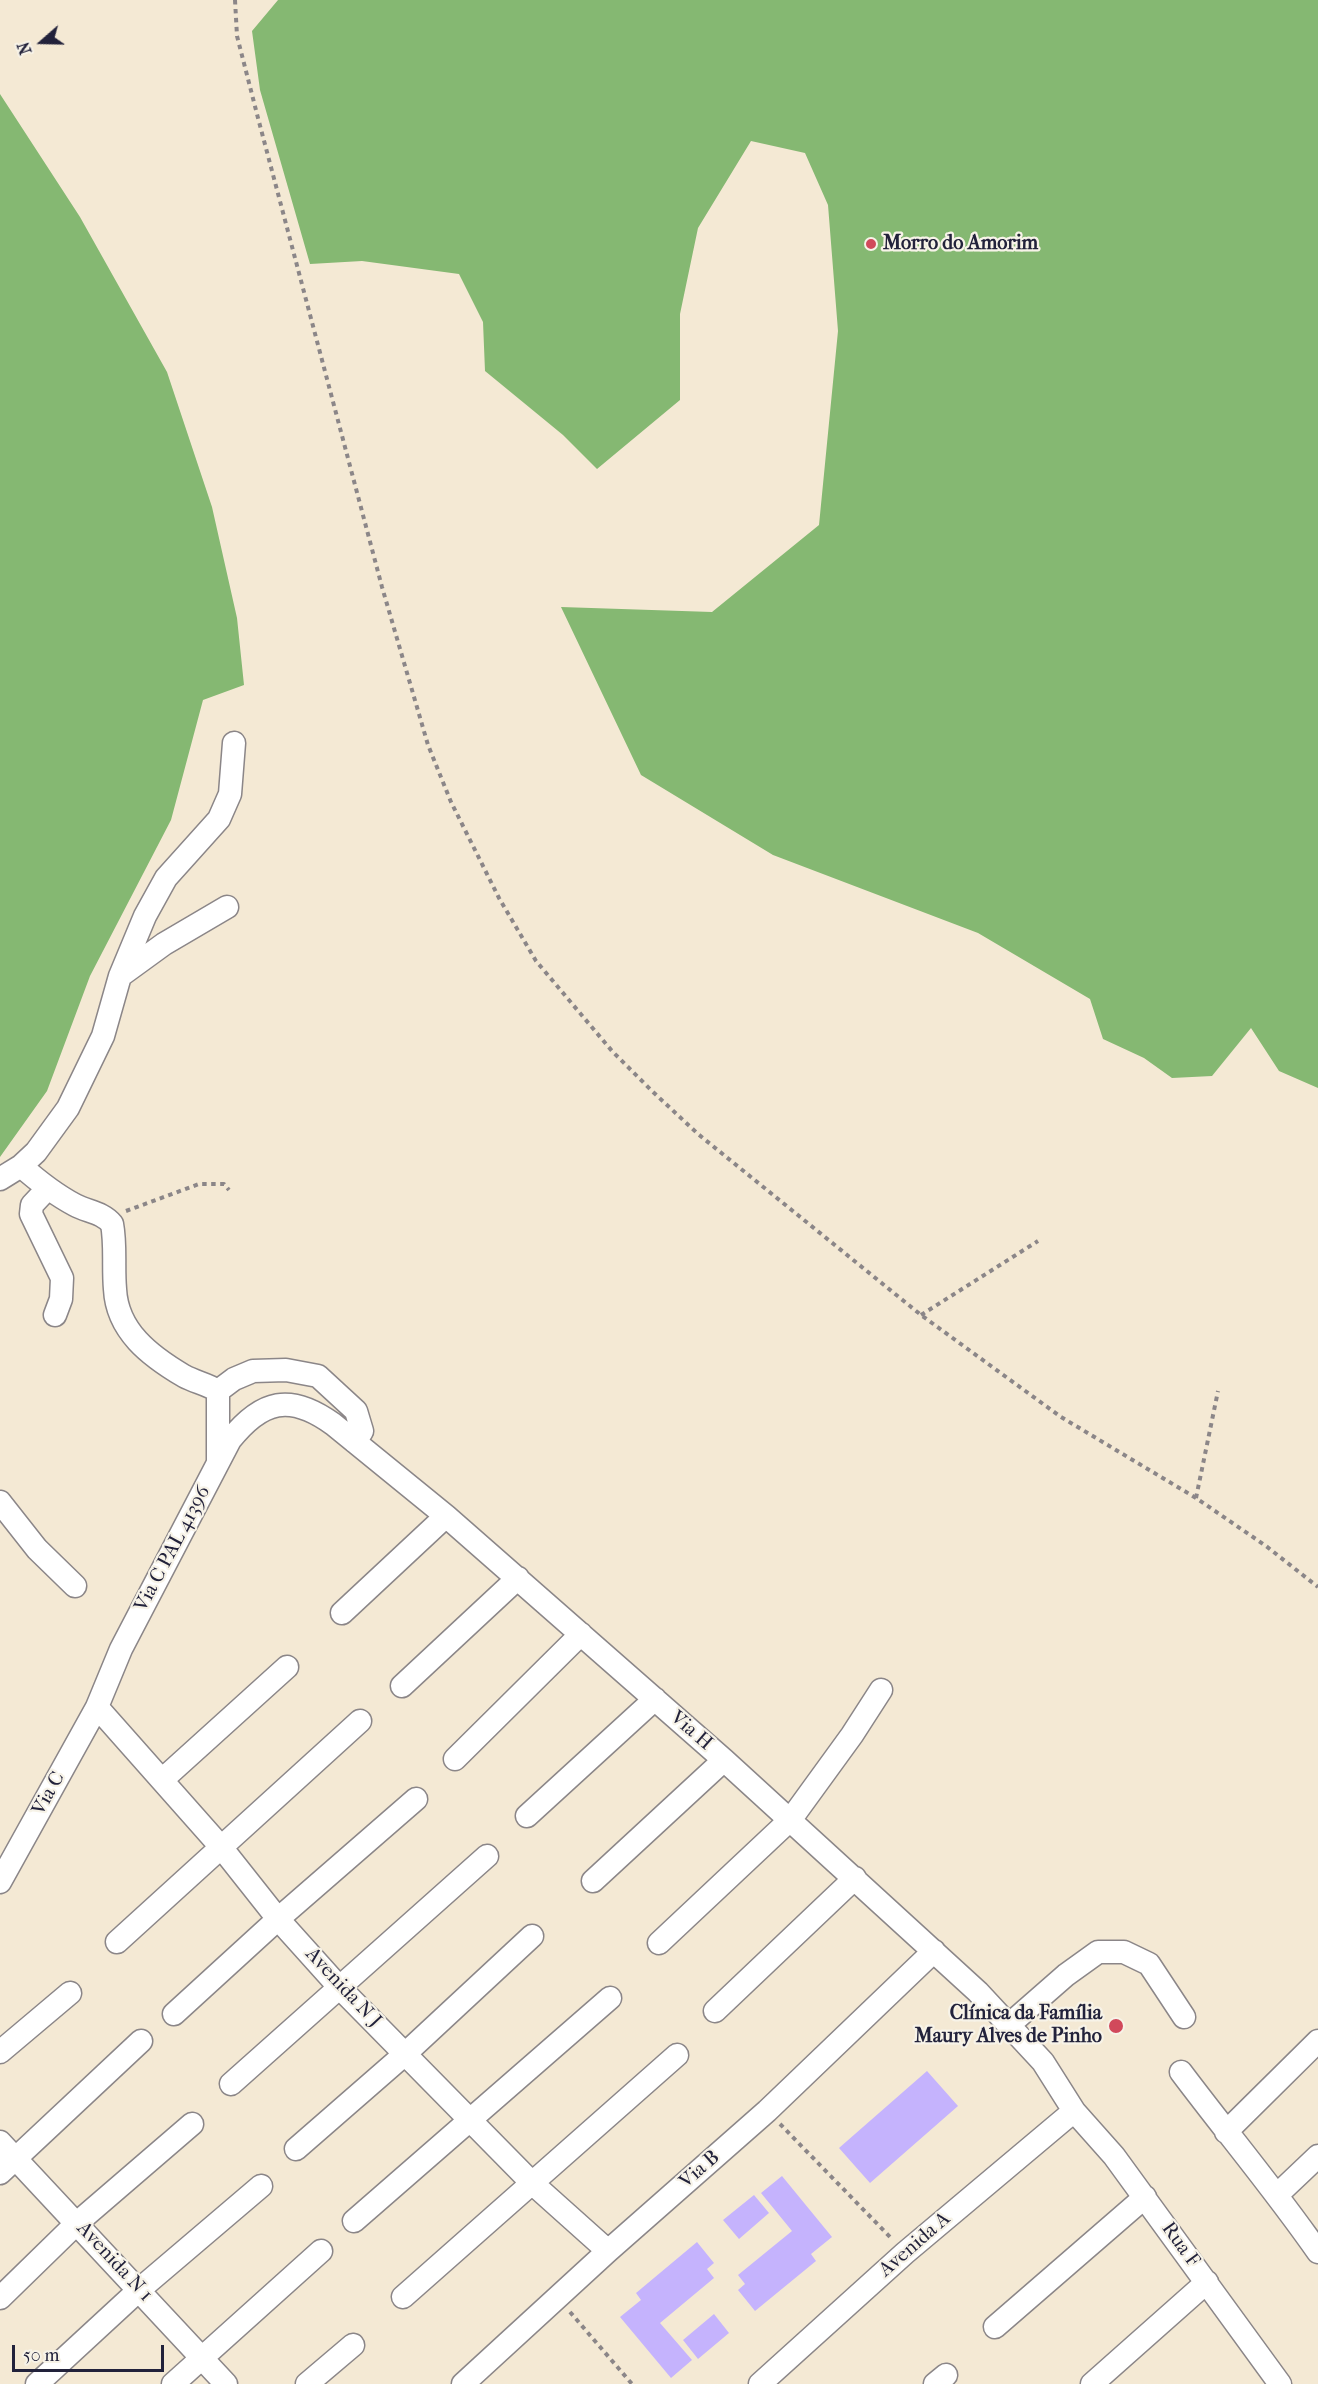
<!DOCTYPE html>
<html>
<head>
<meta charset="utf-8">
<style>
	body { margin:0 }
	#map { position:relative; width:1318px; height:2384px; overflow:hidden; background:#f4e9d4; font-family:"IM FELL French Canon",serif }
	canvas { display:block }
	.north { position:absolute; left:12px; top:12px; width:60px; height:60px; -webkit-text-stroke:4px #f7f3e8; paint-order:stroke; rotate:250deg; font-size:16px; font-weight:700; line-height:24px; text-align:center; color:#22223b }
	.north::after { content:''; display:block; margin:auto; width:21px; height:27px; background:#22223b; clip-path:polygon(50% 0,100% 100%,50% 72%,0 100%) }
	.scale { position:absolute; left:12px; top:2345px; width:152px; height:27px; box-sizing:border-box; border:3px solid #22223b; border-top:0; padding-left:8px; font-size:18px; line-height:21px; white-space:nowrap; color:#22223b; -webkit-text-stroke:4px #f7f3e8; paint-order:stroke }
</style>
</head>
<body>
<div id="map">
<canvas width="1318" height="2384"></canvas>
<div class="north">N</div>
<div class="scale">50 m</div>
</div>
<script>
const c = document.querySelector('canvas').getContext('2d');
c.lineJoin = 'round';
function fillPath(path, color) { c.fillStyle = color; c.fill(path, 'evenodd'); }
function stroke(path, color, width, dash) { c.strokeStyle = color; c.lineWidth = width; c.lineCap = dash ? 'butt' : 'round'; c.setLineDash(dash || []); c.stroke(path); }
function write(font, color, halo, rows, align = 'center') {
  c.font = font + ' "IM FELL French Canon",serif'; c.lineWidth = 4.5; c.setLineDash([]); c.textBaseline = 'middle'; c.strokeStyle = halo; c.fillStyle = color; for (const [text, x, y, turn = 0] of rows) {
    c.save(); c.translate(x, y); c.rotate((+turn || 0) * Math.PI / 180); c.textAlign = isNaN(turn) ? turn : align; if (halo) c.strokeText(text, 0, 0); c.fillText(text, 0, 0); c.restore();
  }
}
fillPath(new Path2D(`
	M278 0H1318V1088L1279 1071 1251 1028 1212 1076 1172 1078 1144 1058 1103 1039 1090 999 978 933 773 855 641 775 561 607 712 612 819 525 838 331 828 205 805 153 751 141 698 228 680 314V400L597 469 563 435 485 371 483 322 459 274 362 261 310 264 260 90 252 31Z
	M0 94 80 217 167 372 212 507 237 618 244 685 203 700 171 820 90 976 47 1091 0 1157Z`), '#85b872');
fillPath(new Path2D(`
	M927 2071 958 2106 870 2183 839 2148Z
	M782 2176 832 2237 811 2254 816 2261 755 2311 738 2290 745 2284 738 2275 792 2231 761 2193Z
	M754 2195 769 2213 739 2239 723 2220Z
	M697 2242 714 2263 707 2269 714 2278 660 2323 692 2360 671 2378 620 2317 641 2300 636 2293Z
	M714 2314 729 2333 698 2359 683 2340Z`), '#c5b3fd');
const minor = new Path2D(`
	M120 976 164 944 227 907
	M21 1166C38 1181 54 1194 75 1205 88 1212 102 1212 112 1224 116 1245 113 1267 115 1289 117 1331 150 1356 184 1376 195 1382 207 1384 218 1391V1461
	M0 1179 21 1166 36 1152 68 1108 103 1036 120 976 145 916 166 878 219 819 230 794 234 743
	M47 1189 32 1205 31 1214 62 1278 61 1299 55 1315
	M218 1391 234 1379 253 1371 286 1370 318 1376 356 1411 362 1431 355 1442
	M0 1502 37 1549 75 1586
	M342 1613 446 1516
	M402 1686 518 1578
	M97 1707 221 1847 278 1919 340 1988 532 2183 608 2251
	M455 1759 581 1634
	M162 1780 287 1667
	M527 1816 655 1699
	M593 1881 724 1760
	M0 1882 97 1707 121 1649 230 1440C262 1400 290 1393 333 1424L446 1516 724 1760 978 1992 1043 2062 1074 2111 1114 2156 1280 2384
	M117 1942 360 1721
	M659 1943 791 1819 852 1735 881 1690
	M715 2011 855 1878
	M174 2014 278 1919 416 1799
	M1010 2024 1066 1975 1098 1952H1124L1149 1964 1184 2017
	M0 2052 70 1993
	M1181 2072C1226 2132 1275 2190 1318 2252
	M231 2084 487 1856
	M1226 2132 1318 2041
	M0 2142 226 2384
	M296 2149 405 2054 532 1936
	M0 2173 141 2041
	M1278 2194 1318 2156
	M354 2221 610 1998
	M403 2297 677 2055
	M0 2298 77 2223 192 2124
	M995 2327 1145 2197
	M37 2384 140 2289 261 2186
	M173 2384 321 2251
	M307 2384 353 2345
	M463 2384 608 2251 767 2111 934 1951
	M760 2384 905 2253 1074 2111
	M935 2384 946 2375
	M1092 2384 1207 2282`);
stroke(minor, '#8b8688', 25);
stroke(new Path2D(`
	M235 0 237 36 258 118 382 587 428 745 451 802 499 898 536 961 612 1051 652 1091 698 1134 921 1315 1061 1417 1196 1498 1266 1546 1318 1587
	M126 1211 199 1184H224L229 1190
	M921 1315 1038 1241
	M1196 1498 1218 1391
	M780 2124 892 2239
	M570 2312 632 2384`), '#8b8688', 4, [4.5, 4.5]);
stroke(minor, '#fff', 22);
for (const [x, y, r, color] of [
	[871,244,6,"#d1495b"],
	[1116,2026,8,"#d1495b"]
]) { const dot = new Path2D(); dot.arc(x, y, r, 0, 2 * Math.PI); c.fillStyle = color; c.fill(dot); stroke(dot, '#f7f3e8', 2); }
write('bold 20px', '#22223b', '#f7f3e8', [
	["Morro do Amorim",883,244],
	["Clínica da Família",1102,2014,"right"],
	["Maury Alves de Pinho",1102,2037,"right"]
], 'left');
write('20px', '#22223b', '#f7f3e8', [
	["Via C PAL 41396",173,1549,-62],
	["Via H",691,1731,41],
	["Via C",49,1794,-61],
	["Avenida N J",343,1988,47],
	["Via B",700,2170,-41],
	["Avenida A",915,2245,-41],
	["Rua F",1180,2245,54],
	["Avenida N 1",114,2262,47]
]);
</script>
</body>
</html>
